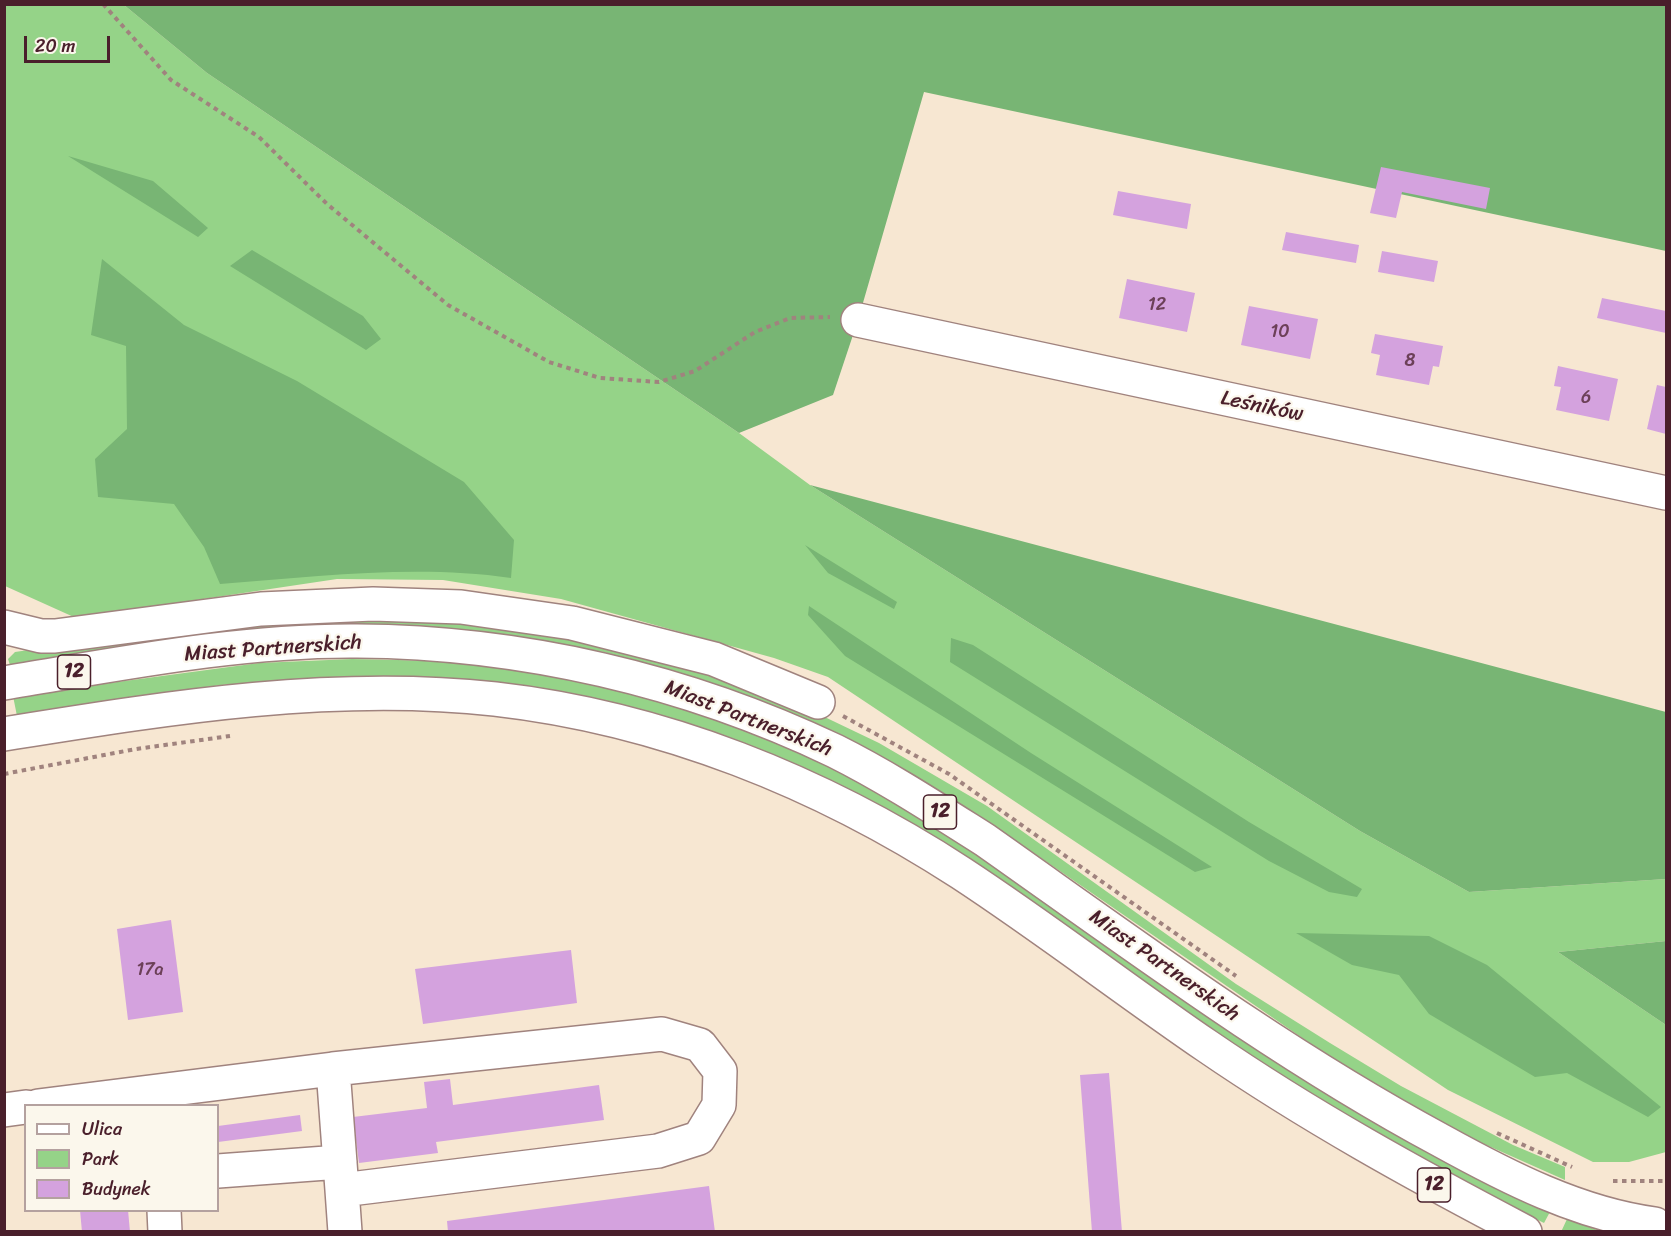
<!DOCTYPE html>
<html>
<head>
<meta charset="utf-8">
<style>
	body { margin:0 }
	#map { position:relative; width:1671px; height:1236px; overflow:hidden; background:#f7e7d2; font-family:Sriracha,sans-serif }
	canvas { display:block }
	.frame { position:absolute; inset:0; border:6px solid #4a1f2b; pointer-events:none }
	.legend { position:absolute; left:24px; top:1104px; width:195px; height:108px; box-sizing:border-box; background:#fbf7ec; border:2px solid #b4a19f; margin:0; padding:8px 10px; list-style:none; font-size:18px; color:#4a1f2b }
	.legend li { display:flex; align-items:center; gap:12px; height:30px }
	.legend b { width:30px; border:2px solid #b4a19f }
	.scale { position:absolute; left:24px; top:36px; width:86px; height:27px; box-sizing:border-box; border:3px solid #4a1f2b; border-top:0; padding-left:8px; font-size:18px; line-height:21px; white-space:nowrap; color:#4a1f2b; -webkit-text-stroke:4px #fbf7ec; paint-order:stroke }
</style>
</head>
<body>
<div id="map">
<canvas width="1671" height="1236"></canvas>
<div class="frame"></div>
<ul class="legend">
<li><b style="height:8px;background:#fff"></b>Ulica</li>
<li><b style="height:16px;background:#95d388"></b>Park</li>
<li><b style="height:16px;background:#d4a2de"></b>Budynek</li>
</ul>
<div class="scale">20 m</div>
</div>
<script>
const c = document.querySelector('canvas').getContext('2d');
c.lineJoin = 'round';
function fillPath(path, color) { c.fillStyle = color; c.fill(path, 'evenodd'); }
function stroke(path, color, width, dash) { c.strokeStyle = color; c.lineWidth = width; c.lineCap = dash ? 'butt' : 'round'; c.setLineDash(dash || []); c.stroke(path); }
function write(font, color, halo, rows, align = 'center') {
  c.font = font + ' Sriracha,sans-serif'; c.lineWidth = 4.5; c.setLineDash([]); c.textBaseline = 'middle'; c.strokeStyle = halo; c.fillStyle = color; for (const [text, x, y, turn = 0] of rows) {
    c.save(); c.translate(x, y); c.rotate((+turn || 0) * Math.PI / 180); c.textAlign = isNaN(turn) ? turn : align; if (halo) c.strokeText(text, 0, 0); c.fillText(text, 0, 0); c.restore();
  }
}
fillPath(new Path2D(`
	M5 5H124L207 73 739 433 810 485 1360 831 1469 892 1666 879V941L1558 952 1666 1025V1152L1629 1162H1593L1448 1090 828 677 774 658 561 599 443 580 337 579 76 618 5 586Z
	M470 618 673 658 810 710 879 743 987 806 1236 984 1330 1043 1401 1086 1513 1145 1565 1167V1180L1448 1128 1324 1053 980 816 912 774 856 743 728 688 604 652 475 632 279 628 216 633 10 665 8 659 15 652 227 621Z
	M352 659C413 660 474 661 533 672 625 688 719 716 804 754 944 817 1062 918 1188 1004 1261 1054 1338 1104 1417 1145 1461 1168 1506 1188 1551 1210L1544 1223 1484 1193 1302 1091 905 821 427 678 336 677 221 685 17 716 13 696 259 663Z
	M1567 1219 1600 1231 1561 1232Z`), '#95d388');
fillPath(new Path2D(`
	M124 5H1666V251L924 92 858 320 833 395 739 433 207 73Z
	M68 156 153 181 208 228 198 237Z
	M252 250 363 316 381 339 366 350 230 266Z
	M102 259 184 325 297 381 464 482 514 540 511 578C415 564 316 577 220 584L204 547 174 504 98 497 95 459 127 429 126 346 91 335Z
	M810 485 1666 712V879L1469 892 1360 831Z
	M805 545 897 602 894 609 828 573Z
	M809 606 1031 753 1212 867 1195 872 845 656 808 615Z
	M951 638 973 645 1249 822 1362 889 1357 897 1329 892 1269 861 950 662Z
	M1296 933 1429 936 1487 965 1661 1107 1648 1117 1567 1073 1535 1077 1429 1014 1399 975 1352 965Z
	M1666 941V1025L1558 952Z`), '#78b574');
fillPath(new Path2D(`
	M1381 167 1490 188 1486 209 1402 192 1396 218 1370 213Z
	M1118 191 1191 204 1187 229 1113 215Z
	M1286 232 1359 245 1356 263 1282 250Z
	M1382 251 1438 261 1434 282 1378 272Z
	M1127 279 1195 293 1187 332 1119 318Z
	M1602 298 1666 311V333L1597 318Z
	M1249 306 1318 319 1310 359 1241 345Z
	M1375 334 1443 346 1439 367 1433 366 1429 385 1376 375 1380 355 1371 353Z
	M1558 366 1618 379 1609 421 1556 410 1561 387 1554 386Z
	M1657 385 1666 387V434L1647 429Z
	M171 920 183 1012 128 1020 117 929Z
	M571 950 577 1003 423 1024 415 969Z
	M1109 1073 1122 1232H1092L1080 1075Z
	M450 1079 453 1105 599 1085 604 1120 436 1142 438 1153 359 1163 353 1117 427 1108 424 1082Z
	M300 1115 302 1131 218 1142V1126Z
	M709 1186 715 1232H448L447 1221Z
	M80 1210H128L130 1232H82Z`), '#d4a2de');
const minor = new Path2D(`
	M858 320 1666 493
	M4 627 41 636H55L261 609 373 604 461 607 572 623 714 659 818 702
	M38 1106 333 1069 342 1190 658 1151 699 1138 719 1105 720 1071 700 1045 662 1034 333 1069
	M4 1110 26 1107
	M218 1171 340 1162
	M342 1190 345 1232
	M164 1210 165 1232`);
const major = new Path2D(`
	M4 683C120 664 239 640 357 641 522 642 686 680 835 751 887 777 936 809 985 840 1134 945 1280 1054 1440 1140 1507 1177 1579 1214 1655 1224
	M4 734C167 708 330 681 495 699 662 718 821 782 961 873 1045 928 1125 990 1207 1046 1309 1116 1416 1175 1525 1232`);
stroke(minor, '#a0837e', 36);
stroke(major, '#a0837e', 36);
stroke(new Path2D(`
	M103 4 171 80 259 137 327 204 448 305 549 362 600 378 659 382 695 371 755 332 790 318 830 317
	M843 716 949 774 1236 976
	M4 774 136 749 230 736
	M1497 1133 1572 1167
	M1613 1181H1666`), '#a0837e', 4, [4.5, 4.5]);
stroke(minor, '#fff', 33);
stroke(major, '#fff', 33);
write('18px', '#6c4058', null, [
	["12",1157,305],
	["10",1280,332],
	["8",1410,361],
	["6",1586,398],
	["17a",150,970]
]);
for (const [x, y, w] of [
	[74,672,33],
	[940,812,33],
	[1434,1185,33]
]) { const box = new Path2D(); box.roundRect(x - w / 2, y - 17, w, 34, 4.5); c.fillStyle = '#fbf7ec'; c.fill(box); stroke(box, '#4a1f2b', 1.5); }
write('bold 20px', '#4a1f2b', null, [
	["12",74,672],
	["12",940,812],
	["12",1434,1185]
]);
write('21px', '#4a1f2b', '#fbf7ec', [
	["Leśników",1262,407,12],
	["Miast Partnerskich",273,649,-4],
	["Miast Partnerskich",748,719,21],
	["Miast Partnerskich",1164,966,35]
]);
</script>
</body>
</html>
